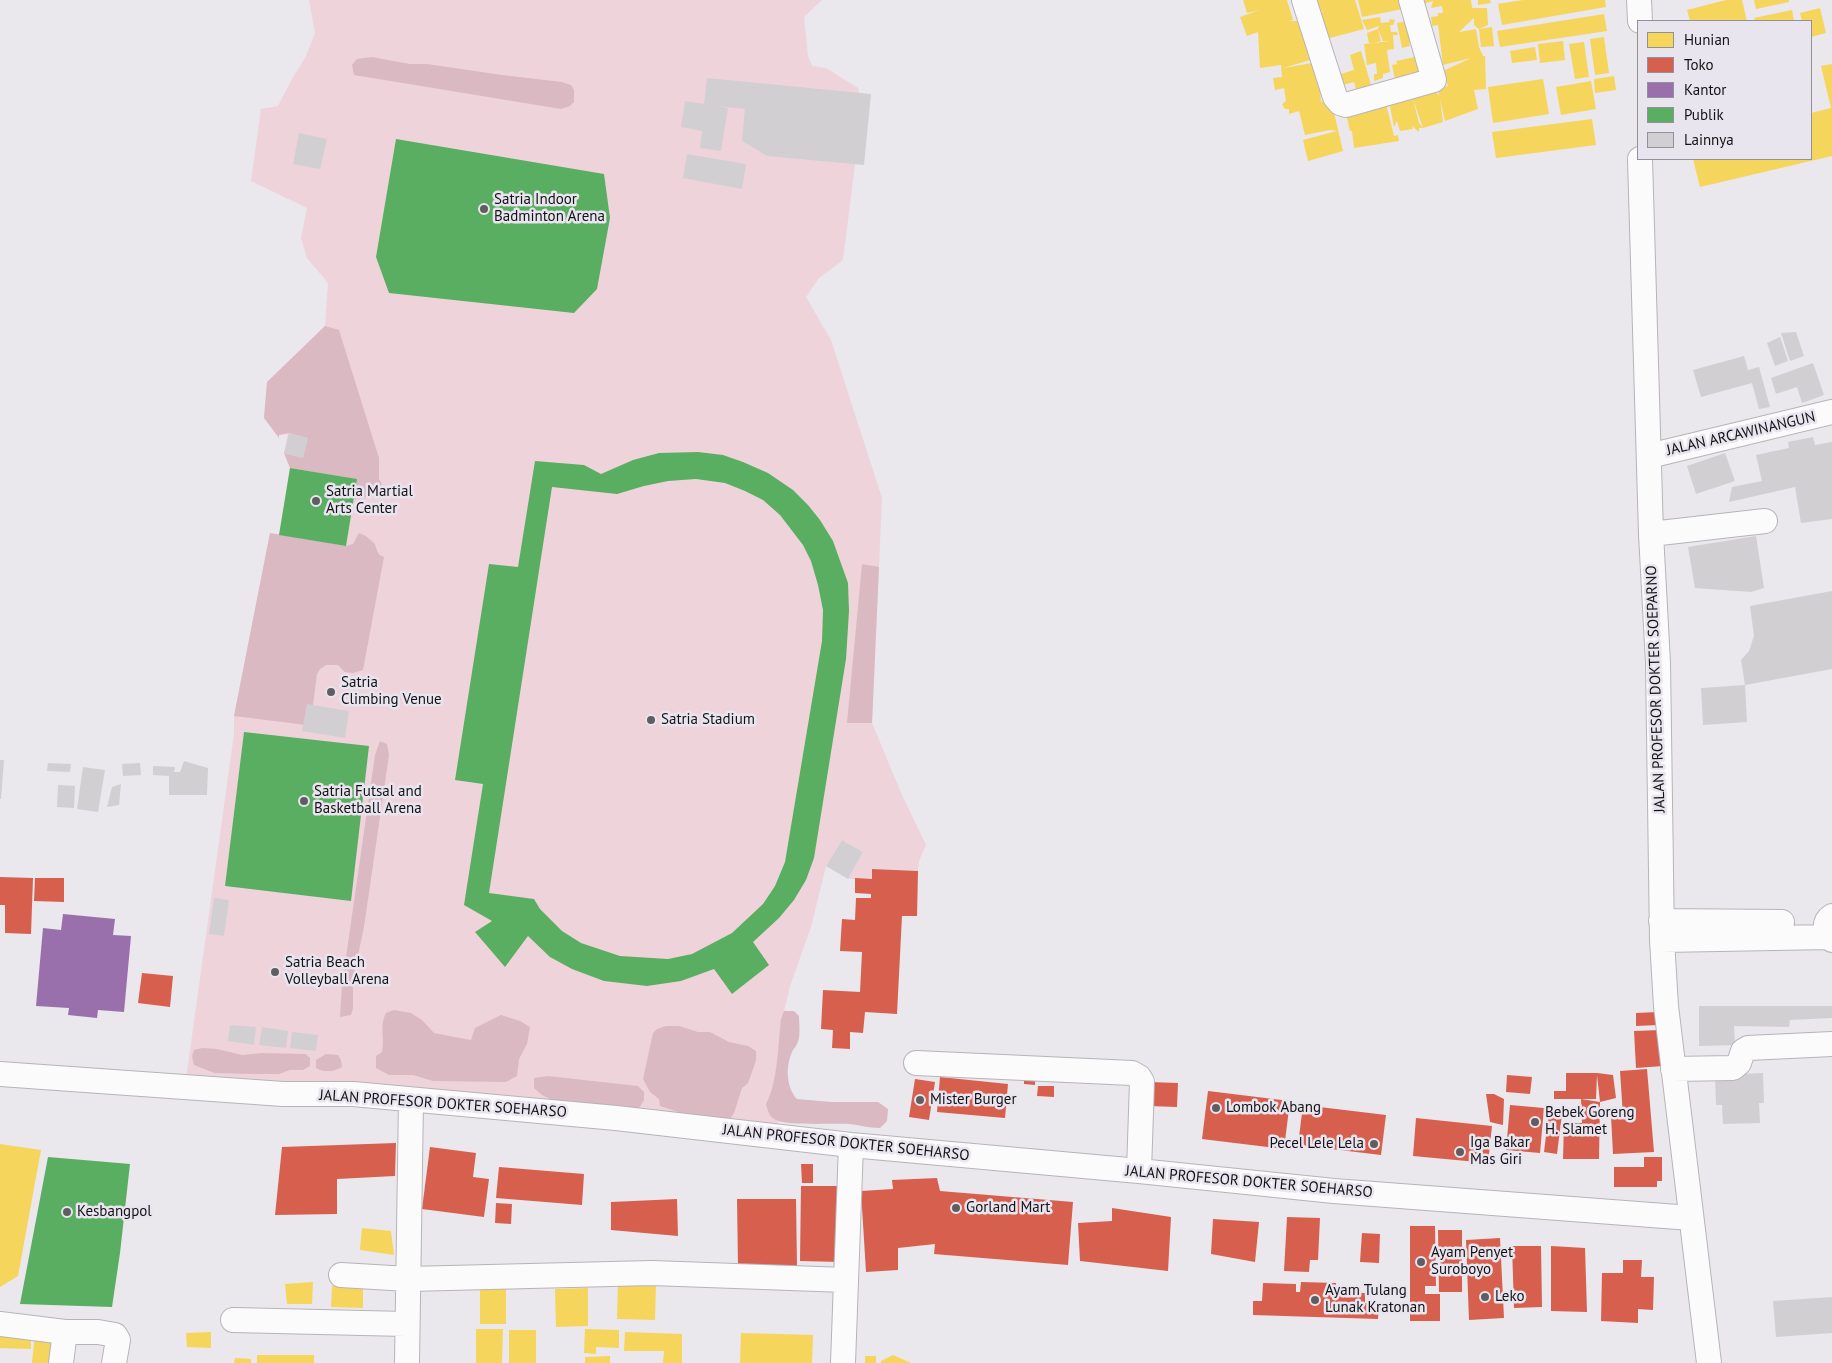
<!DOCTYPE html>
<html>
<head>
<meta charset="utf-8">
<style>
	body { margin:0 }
	#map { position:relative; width:1832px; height:1363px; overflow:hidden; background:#eae7ed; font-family:"PT Sans",sans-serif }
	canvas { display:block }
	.legend { position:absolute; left:1637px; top:20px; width:175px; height:140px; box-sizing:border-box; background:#e9e5ef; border:1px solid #939198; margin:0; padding:6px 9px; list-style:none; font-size:15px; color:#131215 }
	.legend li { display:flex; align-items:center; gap:10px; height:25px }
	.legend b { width:25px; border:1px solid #939198 }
</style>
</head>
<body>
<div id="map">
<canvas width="1832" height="1363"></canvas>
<ul class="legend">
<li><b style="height:14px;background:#f6d55c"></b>Hunian</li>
<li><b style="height:14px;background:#d6604d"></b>Toko</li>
<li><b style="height:14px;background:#9970ab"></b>Kantor</li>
<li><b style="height:14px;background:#5aae61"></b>Publik</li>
<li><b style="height:14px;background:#d2cfd3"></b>Lainnya</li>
</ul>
</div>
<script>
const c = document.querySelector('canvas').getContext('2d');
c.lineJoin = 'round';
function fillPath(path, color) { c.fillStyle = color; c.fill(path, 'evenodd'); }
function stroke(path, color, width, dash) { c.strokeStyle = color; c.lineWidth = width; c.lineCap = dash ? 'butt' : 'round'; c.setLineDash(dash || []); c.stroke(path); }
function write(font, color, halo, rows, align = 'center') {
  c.font = font + ' "PT Sans",sans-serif'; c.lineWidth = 5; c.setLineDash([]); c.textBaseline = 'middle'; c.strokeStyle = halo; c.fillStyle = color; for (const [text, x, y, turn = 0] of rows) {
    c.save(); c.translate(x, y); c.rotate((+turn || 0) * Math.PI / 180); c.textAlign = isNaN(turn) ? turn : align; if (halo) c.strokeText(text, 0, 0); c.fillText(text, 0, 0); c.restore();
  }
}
fillPath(new Path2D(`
	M309 0H822L804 17 808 56 812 66 826 68 858 88 862 104 855 124V165L843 260 819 278 806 297 831 340 882 498 872 723 902 795 926 845 919 861 918 871 872 869V879H848L863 852 842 840 826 866 811 927 790 986 784 1011 777 1109 779 1134 185 1086 234 734V716L270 533 279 535 290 468 284 453 288 434 279 435 264 418 267 382 325 326 328 283 307 258 301 238 307 208 251 181 261 109 278 106 292 79 306 56 315 33Z`), '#efd3db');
fillPath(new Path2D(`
	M372 57 410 64H427L502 75 562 82 571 85 574 90V102L570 106 561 109 354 75 352 65 357 59Z
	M325 326 339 330 379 458V479L382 484C374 495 367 500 353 499L356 479 290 468 284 453 303 458 307 438 289 433 279 435V438L264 418 267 382Z
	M270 533 346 546 353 544 359 533 366 536 375 544C377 550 377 555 384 557L363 670 353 673 345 672 338 665H326L320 669 317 674 313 705 306 725 234 716Z
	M862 564 879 567 872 723H847Z
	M380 741 387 744 389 755 364 927 353 979V1008L351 1015 340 1017 342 985 375 755Z
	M394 1010 411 1013 422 1020 434 1033 471 1040 475 1028 501 1015 520 1021 530 1027 527 1044 519 1059 517 1076 506 1082 433 1081 413 1075H389L376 1068V1056L382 1052C385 1038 379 1026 386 1013Z
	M784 1011H794L799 1016C799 1025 801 1036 797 1044 797 1045 793 1050 793 1050 785 1066 786 1087 797 1099L831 1102H878L888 1109 887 1121 880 1128C869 1128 860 1125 849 1124 833 1123 788 1126 776 1120 769 1117 768 1111 766 1104 778 1082 778 1044 781 1019Z
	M666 1026H679L698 1032H710L729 1042 748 1046 756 1051V1061L748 1083 742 1088 734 1113 730 1119 705 1121 660 1106 659 1099 650 1092 643 1079 653 1033 657 1029Z
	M202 1048 217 1049 242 1055 262 1053 306 1054 310 1058V1066L303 1070H290L279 1074H254L214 1073 194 1065 192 1056 194 1050Z
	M326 1054 338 1055 341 1060 342 1067C333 1072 325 1073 316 1068V1060Z
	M548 1076 638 1086 644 1092V1100L639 1108 629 1109 562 1105 542 1095 534 1088V1078Z`), '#dab9c3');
fillPath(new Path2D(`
	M1243 0H1287L1293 20 1289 21H1304L1317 58 1283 68 1318 62 1321 102 1331 100 1343 151 1308 161 1303 140 1337 131 1330 130 1305 135 1299 111 1289 114V109H1285L1282 104 1286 101 1284 88 1275 90 1273 78 1282 77 1281 65 1260 68 1258 32 1247 36 1240 17 1259 10 1247 13Z
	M1315 0H1355L1364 29 1326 39 1319 14 1324 11 1319 12Z
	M1358 0H1401L1403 9 1362 17Z
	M1423 0H1471L1472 8H1487L1488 25 1479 29 1474 25V18L1459 32 1476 29 1479 47 1483 56H1485L1486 89 1474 90 1478 109 1445 121 1440 99 1443 122 1423 128 1413 99 1419 123 1423 128H1419V132L1412 126 1413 129 1400 131 1397 121 1394 127 1389 101 1432 90 1439 95 1438 88 1448 86 1443 71 1471 58 1443 65 1438 25 1432 26 1431 17 1438 16V13H1443L1442 6 1431 8 1433 1 1423 4Z
	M1478 0H1490L1491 3 1478 5Z
	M1523 0H1605L1606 7 1502 25 1498 4Z
	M1726 0H1742L1747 21H1690L1687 10Z
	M1754 0H1789V2L1756 9Z
	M1820 8 1826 33 1811 37V21H1802L1800 13Z
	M1792 10 1794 21H1755L1754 18Z
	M1604 14 1607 31 1500 47 1497 31Z
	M1380 17 1381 23 1389 22 1390 19 1395 20 1393 25H1390L1391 32H1397L1398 35H1393L1394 49 1387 50 1390 72 1383 74V78L1374 81V74H1377L1376 63 1367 65 1364 44 1390 41H1383L1378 29 1381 41 1369 44 1367 33 1378 29 1379 26 1367 30 1362 20Z
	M1407 21 1412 42 1409 43 1410 46 1402 48 1397 23Z
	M1492 27 1494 46 1481 47 1479 29Z
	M1604 37 1609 73 1595 75 1590 39Z
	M1563 41 1565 60 1540 63 1538 44Z
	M1584 42 1589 77 1575 79 1569 44Z
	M1535 47 1537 60 1512 63 1510 51Z
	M1361 51 1372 88 1357 92 1354 82 1339 86 1331 77 1354 70 1350 55Z
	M1420 56 1424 73 1395 79 1392 65 1397 64 1396 61Z
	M1832 64V156L1700 187 1693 159H1811V113L1831 108 1821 66Z
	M1614 76 1616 90 1595 93 1594 79Z
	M1543 79 1549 114 1493 123 1488 87Z
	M1591 81 1596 109 1561 115 1556 87Z
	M1386 104 1394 136 1398 135 1399 141 1354 148 1352 131H1350L1346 114Z
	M1592 119 1596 145 1496 158 1492 132Z
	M0 1144 41 1150 18 1276 0 1287Z
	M362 1228 391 1231 394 1255 360 1250Z
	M480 1279H506V1324H480Z
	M313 1282 312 1304H287L285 1284Z
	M618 1282 656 1283 655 1320 617 1319Z
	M332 1286H363V1308L331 1307Z
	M588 1288V1326L556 1327 555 1289Z
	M0 1324 31 1329V1349L0 1348Z
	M476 1329H503L502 1363H476Z
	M585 1329 619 1330V1348L596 1347V1354L584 1353Z
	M509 1330H536V1363H509Z
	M35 1332H57L56 1363H32Z
	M211 1332V1348L187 1347 186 1333Z
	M625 1332 682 1334V1363H663L664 1351H624Z
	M741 1333 813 1335 812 1363H740Z
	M257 1355H314V1363H257Z
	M893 1355 911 1363H881V1361Z
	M610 1356V1363H585V1357Z
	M865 1356H876V1363H865Z
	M235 1358 251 1359V1363H234Z`), '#f6d55c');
fillPath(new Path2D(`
	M872 869 918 871 917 916H902L897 1014 865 1012 863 1033 850 1032V1049L832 1048 833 1030 821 1029 823 990 860 992 862 952 840 951 842 919 855 920 856 898H871V894L855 893V878L872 879Z
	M0 877 33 878 31 934 5 933V905H0Z
	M35 878H64V902L34 901Z
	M142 973 173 976 170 1007 138 1003Z
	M1658 1012V1025L1636 1026V1013Z
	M1661 1030 1663 1066 1636 1068 1634 1031Z
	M1647 1069 1654 1152 1613 1154 1611 1116H1623L1620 1071Z
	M1566 1073H1597L1613 1075 1616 1098 1600 1102 1599 1159H1563L1564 1123H1582L1581 1099 1600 1102 1597 1075 1596 1099H1554V1091H1566Z
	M1024 1074 1035 1075V1085L1024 1084Z
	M1507 1075 1532 1077 1530 1094 1506 1092Z
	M940 1077 1008 1084 1005 1118 937 1112Z
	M915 1079 935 1082 929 1120 909 1117Z
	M1150 1082 1178 1083 1177 1107 1149 1106Z
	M1038 1086H1054V1097L1037 1096Z
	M1208 1091 1290 1101 1284 1149 1202 1139Z
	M1486 1094H1494L1504 1099 1503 1125 1490 1122Z
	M1303 1105 1386 1115 1381 1155 1298 1145Z
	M1510 1105 1544 1108 1540 1153 1506 1150Z
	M1549 1112 1562 1114 1557 1154 1544 1152Z
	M1416 1118 1492 1126 1488 1163 1413 1156Z
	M396 1143 395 1176 337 1179V1214L275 1215 282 1147Z
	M430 1147 476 1153 473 1177 489 1179 484 1217 422 1209Z
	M1644 1157H1662V1181H1657V1187H1614V1167H1644Z
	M801 1164H813V1183H802Z
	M499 1167 584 1174 582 1205 496 1198Z
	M937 1178 940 1191 1073 1202 1068 1265 934 1254 935 1244 898 1248V1270L866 1272 861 1191 893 1189 892 1180Z
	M801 1186H841L840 1262 800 1261Z
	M677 1199 678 1236 611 1230V1202Z
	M737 1199H796L797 1267H738Z
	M496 1203 512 1204 511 1224 495 1223Z
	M1112 1208 1171 1217 1168 1271 1080 1261 1078 1223 1112 1221Z
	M1287 1217 1320 1218 1318 1260H1310L1309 1272 1284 1271Z
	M1213 1219 1259 1222 1255 1262 1211 1254Z
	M1410 1226H1435L1436 1286H1425V1294H1440V1321H1410Z
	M1438 1230H1462V1292H1439Z
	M1362 1233 1380 1234 1379 1263 1360 1262Z
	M1500 1238 1504 1318 1469 1320 1466 1240Z
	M1512 1246H1541L1542 1307 1514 1308Z
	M1551 1246 1585 1248 1587 1312 1551 1311Z
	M1623 1260H1642L1641 1277H1654L1653 1310 1638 1309V1323L1601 1321 1602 1273H1623Z
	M1301 1282 1336 1283V1292L1365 1293V1303H1379L1378 1319 1253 1315V1301H1262L1263 1283 1296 1284V1292H1300Z`), '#d6604d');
fillPath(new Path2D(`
	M63 914 115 919 113 935 131 936 124 1012 98 1010 97 1018 68 1015 69 1008 36 1006 43 928 61 930Z`), '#9970ab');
fillPath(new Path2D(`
	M396 139 604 174 610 218 597 289 574 313 389 293 376 257Z
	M698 452 723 455 743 462 768 473 793 490 808 505 820 520 833 541 848 583 849 611 846 659 814 858 806 880 794 900 779 918 753 942 769 965 732 994 714 969 681 981 647 986 604 981 572 969 550 957 528 936 505 967 475 932 492 921 464 905 483 784 455 780 489 564 518 567 535 461 584 465 601 474 633 460 659 453ZM696 479 725 483 745 491 763 500 780 515 803 545 811 561 818 585 823 610 822 641 785 862 775 886 763 904 732 933 692 954 668 959 620 956 581 943 562 931 540 909 534 899 489 893 552 487 617 494 644 486 668 481Z
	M290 468 357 479 346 546 279 535Z
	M244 732 369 746 351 901 225 886Z
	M48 1157 130 1164 120 1253 112 1307 20 1304Z`), '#5aae61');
fillPath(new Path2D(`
	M707 78 871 94 864 165 767 156 742 141 745 109 717 106 728 108 721 151 700 148 702 131 681 127 685 101 704 104Z
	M299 133 327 139 320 169 293 164Z
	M687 154 746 164 742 189 683 178Z
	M1796 332 1804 356 1790 361 1781 333Z
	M1780 337 1788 361 1775 366 1767 343Z
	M1744 356 1748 370 1759 367 1770 407 1759 409 1752 383 1701 397 1693 370Z
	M1813 363 1824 395 1802 403 1797 387 1776 394 1771 378Z
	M289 433 308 438 303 458 284 453Z
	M1813 437 1815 445 1832 442V519L1801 523 1795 487 1729 502 1732 487 1762 481 1756 455 1789 448 1788 442Z
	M1725 453 1735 481 1696 494 1687 466Z
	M1756 536 1764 588 1751 592 1695 588 1688 547Z
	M1832 591V669L1745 685 1747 722 1703 725 1701 688 1745 685 1741 660 1749 651 1754 636 1750 606Z
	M307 704 349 711 345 738 302 731Z
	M0 760H4L1 799H0Z
	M184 761 208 768 207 795H169V776L153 775V766L175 767 174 772H180Z
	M48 763 71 764 70 772 47 771Z
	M140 763 141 775 123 776 122 764Z
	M83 767 105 770 98 812 77 809Z
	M121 784 119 805 107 807 112 787Z
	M58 785 75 786 74 808 57 807Z
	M842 840 863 852 848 879 826 866Z
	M214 898 229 900 224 936 209 934Z
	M1699 1006H1832V1018L1790 1020 1789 1027 1734 1026 1735 1045 1699 1046Z
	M230 1025 256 1027 254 1045 228 1041Z
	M262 1027 288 1031 286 1048 259 1045Z
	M292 1032 318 1035 316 1051 290 1048Z
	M1763 1073 1764 1103H1759L1760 1123 1723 1124 1722 1105H1716L1715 1075Z
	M1832 1297V1333L1776 1337 1773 1301Z`), '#d2cfd3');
const minor = new Path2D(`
	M1304 0 1335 97 1340 103 1346 105 1434 80 1411 0
	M1639 0 1640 21
	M1640 159 1651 534 1658 663 1662 940 1666 1006 1709 1363
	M1649 456 1832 412
	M1651 534 1765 521
	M1832 916C1823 922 1824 933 1832 940
	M1661 921 1782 922
	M1662 940 1829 937
	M916 1063 1132 1073 1139 1077 1142 1082 1139 1171
	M1673 1069 1733 1068 1739 1063 1743 1051 1748 1048 1832 1044
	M0 1074 283 1094H353L616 1118 851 1145 1139 1171 1334 1191 1691 1218
	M341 1275 408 1279 652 1273 846 1280
	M233 1320 406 1324
	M0 1324 65 1332H98L115 1335 118 1340 114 1363
	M61 1363 65 1332
	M407 1363 411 1100
	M843 1363 851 1145`);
stroke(minor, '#b6b4b9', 26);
stroke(minor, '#fcfbfc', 24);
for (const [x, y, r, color] of [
	[484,209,5,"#5e5d61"],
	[316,501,5,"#5e5d61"],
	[331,692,5,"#5e5d61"],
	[651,720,5,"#5e5d61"],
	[304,801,5,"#5e5d61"],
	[275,972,5,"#5e5d61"],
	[920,1100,5,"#5e5d61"],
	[1216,1108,5,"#5e5d61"],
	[1535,1122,5,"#5e5d61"],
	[1374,1144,5,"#5e5d61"],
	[1460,1152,5,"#5e5d61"],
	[956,1208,5,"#5e5d61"],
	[67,1212,5,"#5e5d61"],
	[1421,1262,5,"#5e5d61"],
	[1485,1297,5,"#5e5d61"],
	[1315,1300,5,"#5e5d61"]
]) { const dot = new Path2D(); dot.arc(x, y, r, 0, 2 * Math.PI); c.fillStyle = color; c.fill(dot); stroke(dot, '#e9e5ef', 2); }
write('15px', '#131215', '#e9e5ef', [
	["Satria Indoor",494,200],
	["Badminton Arena",494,217],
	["Satria Martial",326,492],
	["Arts Center",326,509],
	["Satria",341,683],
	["Climbing Venue",341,700],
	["Satria Stadium",661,720],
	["Satria Futsal and",314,792],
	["Basketball Arena",314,809],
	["Satria Beach",285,963],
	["Volleyball Arena",285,980],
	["Mister Burger",930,1100],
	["Lombok Abang",1226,1108],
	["Bebek Goreng",1545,1113],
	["H. Slamet",1545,1130],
	["Iga Bakar",1470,1143],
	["Mas Giri",1470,1160],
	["Pecel Lele Lela",1364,1144,"right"],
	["Gorland Mart",966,1208],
	["Kesbangpol",77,1212],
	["Ayam Penyet",1431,1253],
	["Suroboyo",1431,1270],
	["Ayam Tulang",1325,1291],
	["Lunak Kratonan",1325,1308],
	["Leko",1495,1297]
], 'left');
write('15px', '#131215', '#e9e5ef', [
	["JALAN ARCAWINANGUN",1741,434,-13],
	["JALAN PROFESOR DOKTER SOEPARNO",1656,689,-92],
	["JALAN PROFESOR DOKTER SOEHARSO",443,1104,4],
	["JALAN PROFESOR DOKTER SOEHARSO",846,1143,6],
	["JALAN PROFESOR DOKTER SOEHARSO",1249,1182,5]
]);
</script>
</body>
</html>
